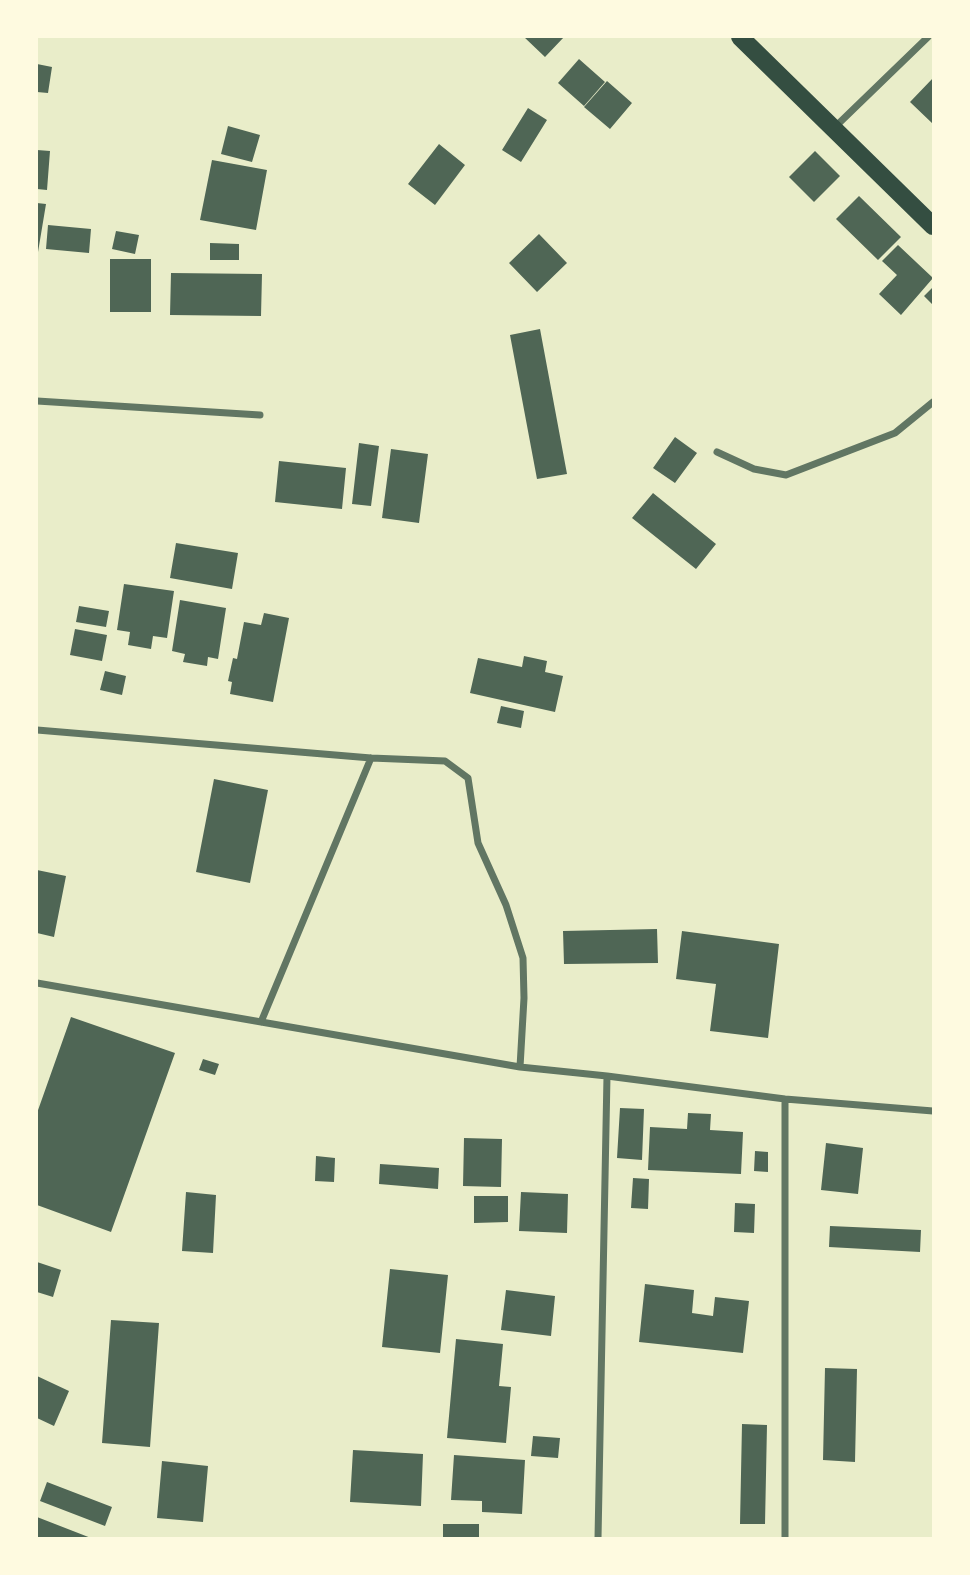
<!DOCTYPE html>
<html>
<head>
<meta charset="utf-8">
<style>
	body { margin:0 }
	#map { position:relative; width:970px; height:1575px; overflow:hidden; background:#e9edc9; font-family:Roboto,sans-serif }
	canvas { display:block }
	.frame { position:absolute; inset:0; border:38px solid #fefae0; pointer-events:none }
</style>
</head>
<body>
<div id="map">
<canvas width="970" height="1575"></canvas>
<div class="frame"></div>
</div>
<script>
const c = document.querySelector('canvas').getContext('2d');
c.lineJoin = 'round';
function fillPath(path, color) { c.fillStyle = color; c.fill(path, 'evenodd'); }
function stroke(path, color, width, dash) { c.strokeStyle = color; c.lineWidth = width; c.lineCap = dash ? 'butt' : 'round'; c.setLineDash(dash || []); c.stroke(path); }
fillPath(new Path2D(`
	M524 37H564L545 57Z
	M579 59 605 82 584 106 558 83Z
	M37 64 52 67 48 93 37 92Z
	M933 78V124L910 102Z
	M607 81 632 103 610 129 584 107Z
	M528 108 547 120 521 162 502 150Z
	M228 126 260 135 252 162 221 154Z
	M439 144 465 165 435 205 408 184Z
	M37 150 50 151 47 190 37 189Z
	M815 151 840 176 814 202 789 177Z
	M212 160 267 170 256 230 200 220Z
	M859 196 901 237 878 260 836 219Z
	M37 203 46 204 38 252H37Z
	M48 225 91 229 89 253 46 249Z
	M116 231 139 235 135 254 112 249Z
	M539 234 567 263 537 292 509 263Z
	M210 243 239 244V260H210Z
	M898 245 933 278 901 315 879 294 897 275 882 261Z
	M110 259H151V312H110Z
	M171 273 262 274 261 316 170 315Z
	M933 287V305L924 296Z
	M540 329 567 474 537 479 510 335Z
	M675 437 697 453 675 483 653 468Z
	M359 443 379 446 371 506 352 504Z
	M391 449 428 454 419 523 382 518Z
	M279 461 346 468 342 509 275 502Z
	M653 493 716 544 696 569 632 518Z
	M176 543 238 553 232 589 170 578Z
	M124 584 174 591 167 638 153 636 151 649 128 645 130 632 117 630Z
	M180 600 226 608 218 659 208 657 207 666 183 662 185 654 172 651Z
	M79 606 109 611 106 627 76 622Z
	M264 613 289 618 273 702 230 694 232 682 228 681 233 658 237 659 244 622 261 625Z
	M75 629 107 635 102 661 70 655Z
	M524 656 547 661 545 672 563 676 555 712 470 693 478 658 522 667Z
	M105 671 126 676 122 695 100 690Z
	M501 706 524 711 521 728 497 723Z
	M214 779 268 790 250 883 196 872Z
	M37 870 66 876 54 937 37 933Z
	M657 929 658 963 564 964 563 931Z
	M682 931 779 944 768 1038 710 1031 716 984 676 979Z
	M71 1017 175 1053 111 1232 37 1205V1113Z
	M203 1059 219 1064 215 1075 199 1070Z
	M620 1108 644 1109 642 1160 617 1158Z
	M688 1113 711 1114 710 1130 743 1132 741 1174 648 1170 650 1127 687 1129Z
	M464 1138 502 1139 501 1187 463 1186Z
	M826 1143 863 1148 858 1194 821 1190Z
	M755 1151 768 1152V1172L754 1171Z
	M316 1156 335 1158 334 1182 315 1181Z
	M380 1164 439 1168 438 1189 379 1184Z
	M633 1178 649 1179 648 1209 631 1208Z
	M186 1192 216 1195 213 1253 182 1251Z
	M521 1192 568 1194 567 1233 519 1231Z
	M474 1196H508V1222L474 1223Z
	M735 1203 755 1204 754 1233 734 1232Z
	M830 1226 921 1230 920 1252 829 1247Z
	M37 1262 61 1270 53 1297 37 1292Z
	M390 1269 448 1275 440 1353 382 1347Z
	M645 1284 694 1290 692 1313 713 1316 715 1297 749 1301 743 1353 639 1342Z
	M506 1290 555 1296 551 1336 501 1330Z
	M111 1320 159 1323 150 1447 102 1443Z
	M456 1339 503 1344 499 1386 511 1387 506 1443 447 1438Z
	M825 1368 857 1369 855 1462 823 1460Z
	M37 1376 69 1391 54 1426 37 1418Z
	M742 1424 767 1425 765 1524H740Z
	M533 1436 560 1438 558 1458 531 1456Z
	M353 1450 423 1454 421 1506 350 1502Z
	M454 1455 525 1460 522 1514 482 1512V1501L451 1500Z
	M162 1461 208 1466 203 1522 157 1518Z
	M47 1482 112 1507 105 1526 40 1501Z
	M37 1517 91 1538H37Z
	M443 1524H479V1538H443Z`), '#4f6655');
stroke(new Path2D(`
	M835 127 928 37
	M37 401 260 415
	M717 452 754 469 786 475 895 433 933 402
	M37 730 371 758 445 761 468 778 478 843 506 905 523 958 524 998 520 1067
	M37 983 520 1067 607 1076 598 1538
	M261 1022 371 758
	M607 1076 785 1099 933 1111
	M785 1099V1538`), '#617663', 7);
stroke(new Path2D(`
	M740 37 933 226`), '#344e41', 18);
</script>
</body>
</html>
